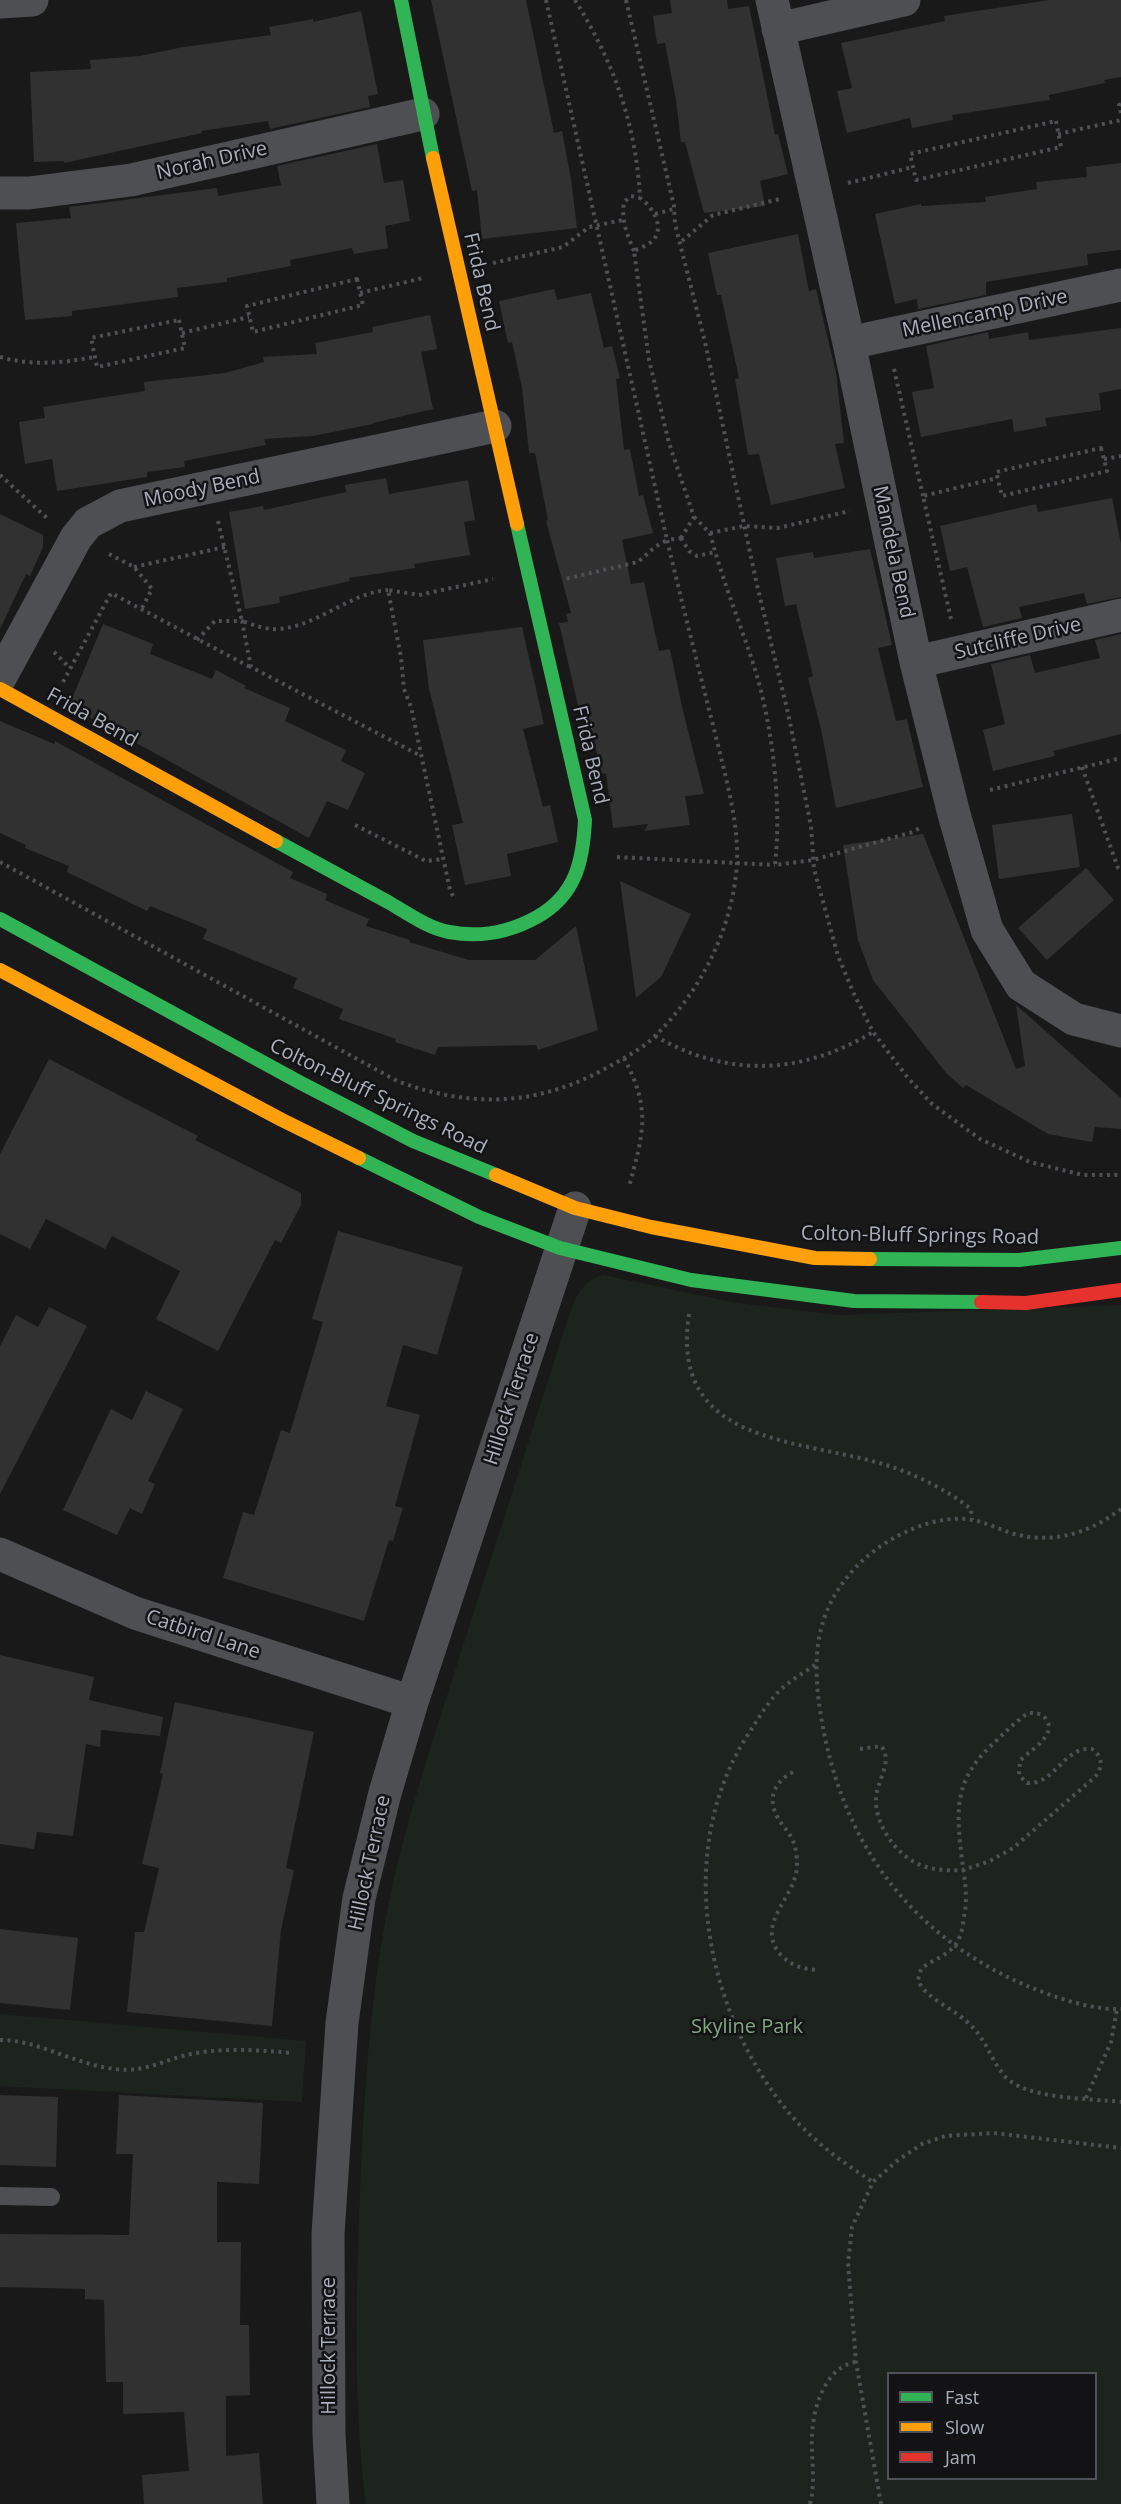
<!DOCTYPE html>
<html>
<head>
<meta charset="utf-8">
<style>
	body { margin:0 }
	#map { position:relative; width:1121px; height:2504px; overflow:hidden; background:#191919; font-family:"Open Sans",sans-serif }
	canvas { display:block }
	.legend { position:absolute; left:887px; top:2372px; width:210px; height:108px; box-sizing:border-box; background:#131316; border:2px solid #4f5258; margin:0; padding:8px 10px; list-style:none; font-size:18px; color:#aab0bb }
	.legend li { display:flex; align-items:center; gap:12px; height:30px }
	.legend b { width:30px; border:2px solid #4f5258 }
</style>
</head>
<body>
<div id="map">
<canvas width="1121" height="2504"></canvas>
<ul class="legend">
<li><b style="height:8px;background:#30b455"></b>Fast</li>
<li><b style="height:8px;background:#ff9f0a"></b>Slow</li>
<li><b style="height:8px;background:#e5322d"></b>Jam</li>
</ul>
</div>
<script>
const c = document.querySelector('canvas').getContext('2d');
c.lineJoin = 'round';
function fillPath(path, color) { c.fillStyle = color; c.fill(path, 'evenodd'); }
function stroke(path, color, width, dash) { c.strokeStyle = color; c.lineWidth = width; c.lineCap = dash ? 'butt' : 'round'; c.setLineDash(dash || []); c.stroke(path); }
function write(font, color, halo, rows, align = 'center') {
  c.font = font + ' "Open Sans",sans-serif'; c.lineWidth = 5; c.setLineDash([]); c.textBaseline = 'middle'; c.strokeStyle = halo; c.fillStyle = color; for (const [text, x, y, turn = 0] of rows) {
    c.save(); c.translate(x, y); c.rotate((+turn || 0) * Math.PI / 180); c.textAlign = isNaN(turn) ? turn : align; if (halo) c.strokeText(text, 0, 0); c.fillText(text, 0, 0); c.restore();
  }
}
fillPath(new Path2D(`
	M603 1275 737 1303 839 1315 1121 1305V2504H366C353 2401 356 2298 360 2194 364 2093 370 1991 391 1892 409 1810 436 1731 461 1652 496 1542 532 1432 567 1321 575 1300 579 1282 603 1275ZM888 2374H1096V2478H888Z
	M0 2014 306 2041 302 2102 0 2086Z`), '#1d241d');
fillPath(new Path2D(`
	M431 0H526L554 133 562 131 571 179 577 228 482 239 477 190 472 191Z
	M670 0H727L728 9 749 6 775 135 778 134 788 174 760 181 765 206 704 213 685 142H681L676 100 665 43 657 44 653 16 672 13Z
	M1049 0H1121V77L1104 80 1105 83 1049 95 1050 100 952 115 953 120 912 128 910 118 847 133 837 91 852 88 841 43 945 21 944 16Z
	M361 11 378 94 368 96 370 107 270 129 268 121 201 131 202 133 64 163V161L34 162 30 72 91 69 90 60 140 56 183 47 271 35 269 27 313 19V22Z
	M377 144 384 183 403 180 410 221 385 226 388 248 354 254 352 248 290 260 291 266 227 278V282L177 288 178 297 72 311V316L25 320 16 223 71 218 69 207 217 188 218 196 281 185 277 166Z
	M1121 163V250L1087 254 1088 265 986 282V295L918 309 917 299 895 304 875 214 921 204V206L986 202 985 197 1037 189 1036 182 1087 177 1086 167Z
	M798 234 809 291 816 289 836 373 844 443 835 444 845 488 771 505 759 454 748 455 735 379 739 378 721 295H717L708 253Z
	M554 289 557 300 591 293 604 348 612 346 620 378 616 379 624 450 630 449 639 496 643 495 653 533 622 540 631 584 644 582 659 651 670 649 682 707 704 794 685 796 690 825 644 831 648 824 613 828 606 773 602 774 587 712 580 714 559 623 568 622 566 614 571 613 546 521 548 520 535 453H529L522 388 512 342 508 343 499 301Z
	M430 315 437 349 421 352 433 409 373 423V424L313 436 264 439 266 445 184 461 185 467 147 472V477L57 491 52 459 25 464 19 422 45 418 43 407 145 391 144 382 225 373 264 362 263 357 317 354 315 343 373 332 372 327Z
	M1121 328V389L1099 393 1101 410 1045 418 1047 426 1014 432 1012 419 921 437 912 392 934 388 926 346 988 332 989 339 1028 332 1029 340Z
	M386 478 389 494 468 480 475 520 464 522 470 555 414 564 415 568 349 578 350 581 279 597 280 603 245 609 229 512 263 506 264 510 346 492 345 485Z
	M1112 498 1121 544V597L1087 604 1084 593 1019 607 1022 618 983 627 967 567 950 571 940 526 1036 504 1038 512Z
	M0 514 43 535V547L30 576 26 574 0 629Z
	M870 549 892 645 878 648 896 721 907 719 923 787 836 808 821 729 808 678 813 676 796 604 785 606 776 558 813 552 814 558Z
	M103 624 153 644 150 654 212 679 216 670 246 686 244 688 290 708 285 721 346 750 341 761 365 773 348 810 327 801 309 838 69 706Z
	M522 627 544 724 523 729 543 807 550 805 558 842 507 854 511 876 465 885 452 825 463 823 429 689 423 640Z
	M1121 634V734L1053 751 1055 756 993 771 983 730 1005 724 991 664 1030 655 1035 673 1100 658 1095 640Z
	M0 721 54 744 55 741 293 872 290 878 327 894 325 900 369 919 366 926 410 940 409 942 469 960H535L576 926 598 1030 538 1050 536 1045 438 1047 435 1055 395 1042 396 1039 339 1019 343 1009 293 988 297 978 203 939 207 929 150 906 147 911 67 872 69 866 25 848 26 845 0 833Z
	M1072 814 1080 867 999 879 992 825Z
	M923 834 1016 1069 1025 1066 1016 1005 1121 1098V1129L1095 1127 1092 1142 1048 1134 966 1085 963 1088 947 1074 873 980 858 940 843 845Z
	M1086 868 1114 900 1047 960 1018 928Z
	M620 881 691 914 661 977 636 998Z
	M49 1059 198 1136 195 1140 301 1193V1205L281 1243 275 1240 218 1351 156 1319 180 1271 112 1236 105 1249 46 1219 30 1249 0 1234V1154Z
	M338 1231 463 1267 437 1355 403 1345 386 1406 420 1415 395 1506 403 1508 393 1541 389 1540 364 1621 223 1578 243 1512 254 1515 281 1430 290 1433 323 1322 312 1319Z
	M49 1307 87 1326 0 1494V1346L16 1315 38 1327Z
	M146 1391 183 1409 148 1481 155 1484 142 1514 130 1508 117 1535 63 1510 111 1409 132 1420Z
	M0 1655 94 1677 89 1700 163 1717 160 1736 101 1730 100 1747 86 1744 73 1836 37 1832 34 1849 0 1844Z
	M175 1702 314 1732 286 1868 294 1870 281 1930 272 2026 127 2012 135 1932H144L159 1868 142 1864 163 1774 160 1773Z
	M0 1929 78 1938 70 2010 0 2003Z
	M0 2095 58 2097 56 2167 0 2165Z
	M119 2095 263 2103 259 2184 217 2182V2242H241L240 2325H249L250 2395 226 2396V2456L259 2453 263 2504H144L142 2475 189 2471 184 2412 123 2414V2382H106L104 2300 85 2299V2289L0 2287V2234L129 2235 133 2154H116Z`), '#313132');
stroke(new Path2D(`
	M546 0 667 540 655 547 638 562 565 579
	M575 0C614 63 636 124 640 198 652 206 667 229 651 242 646 246 639 248 634 251L649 360 669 443 694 517 681 538
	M626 0 674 206 675 224 705 342 757 585 788 713 811 826 814 869 838 956 854 994 873 1032 908 1078 932 1104 980 1139 1030 1162 1083 1175H1121
	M1121 104 1119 105 1121 113
	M1056 121 1061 147 916 180 910 154Z
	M1058 134 1121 120
	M848 183 913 167
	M655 214 674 209
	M682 241 713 215 780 199
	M634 251C627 234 621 220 624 202L631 196 640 198
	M493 263 563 247 589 227 623 220
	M357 279 363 305 253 332 247 306Z
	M360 293 423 278
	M179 320 185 348 97 367 91 338Z
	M182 333 249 317
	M0 357C32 366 62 363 95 357
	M894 369 923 496
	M1101 448 1107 471 1002 496 996 472Z
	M1104 459 1121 456
	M0 475 47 518
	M694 517 710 533C721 576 738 618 752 660 772 720 782 802 775 865L813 860 913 832 921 827
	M218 521 242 621C254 625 266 630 279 629 318 626 349 593 388 590
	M710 533 744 526 778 528 850 511
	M681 538 689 551 697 556 715 552
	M109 554 134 567 152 589 142 608
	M134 567 225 547
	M951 619 923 496 997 478
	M197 640 215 621H242L251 667 421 756
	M54 652 70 668
	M63 682 111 593 250 667
	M1082 767 1118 868 1121 871
	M990 790 1121 758
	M355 825 426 861 443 859
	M617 857 775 865
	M0 862 397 1081C472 1109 540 1106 610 1066 626 1057 642 1049 655 1036 701 991 733 928 737 863 739 820 723 767 713 725 697 663 682 602 667 540L681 538
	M453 896 450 890 411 707 404 689 401 657 388 590 419 595 493 579
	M655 1036C728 1078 801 1075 873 1032
	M624 1058C652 1111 643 1133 629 1187
	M689 1314C669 1446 798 1438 886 1465 913 1473 949 1491 971 1509L972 1520
	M1121 1509C1088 1534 1051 1545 1011 1533 998 1529 985 1522 972 1520 935 1513 887 1537 861 1562 815 1607 811 1656 821 1716 841 1841 908 1934 1025 1985 1054 1997 1089 2010 1121 2009
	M815 1665C805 1672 794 1678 785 1686 770 1698 760 1716 749 1733 673 1848 704 2011 789 2113 813 2141 843 2163 873 2182
	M860 1749 881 1746C894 1761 876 1782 876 1799 875 1823 894 1852 916 1863 930 1870 947 1871 962 1870H963L990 1861 1013 1848 1095 1777C1103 1767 1103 1757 1092 1749 1064 1746 1055 1785 1027 1783L1019 1775 1020 1761C1028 1751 1058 1736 1046 1719 1042 1713 1035 1713 1028 1713 1017 1721 1007 1730 997 1740 958 1775 955 1801 961 1851 963 1871 968 1891 965 1911 963 1921 963 1933 957 1942 949 1956 933 1959 921 1969L918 1980C924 1997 952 2008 966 2021 987 2039 988 2055 1003 2074 1022 2100 1090 2098 1121 2102
	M793 1772C777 1780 767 1796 776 1814 780 1824 789 1831 793 1841 796 1848 797 1857 797 1864 798 1896 754 1923 780 1954 790 1965 802 1969 817 1970
	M0 2040C39 2040 76 2065 115 2069 148 2073 166 2058 196 2053 228 2048 259 2050 292 2053
	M1086 2098 1111 2042 1117 2009
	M810 2504C817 2477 809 2451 813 2424 816 2399 829 2366 856 2362
	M881 2504 856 2362 848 2263 852 2227 873 2182 898 2160 922 2144 945 2136 993 2133 1121 2148`), '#4f5054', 4, [3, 4.5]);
stroke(new Path2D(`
	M0 2196 51 2197`), '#4d4f52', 18);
stroke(new Path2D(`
	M772 0 849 343 916 662 954 814 987 930 1021 985 1074 1019 1121 1031
	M0 2 32 0
	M778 29 904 0
	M0 193H29L131 180 423 114
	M849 343 1121 285
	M916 662 1121 615
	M0 678 76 538 88 523 120 506 495 426
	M0 1554 135 1613 412 1702
	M333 2504 329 2435 328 2234 342 2023 359 1898 385 1793 412 1702 575 1208`), '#4d4f52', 33);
stroke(new Path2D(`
	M401 0 433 158
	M276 841C313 861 351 882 388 902 407 913 428 928 449 932 480 938 510 932 537 917 576 895 583 861 585 820L517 524
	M0 919 299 1082 413 1141 496 1175
	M359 1158 479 1217 560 1248 691 1280 854 1301 981 1302
	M870 1259 1019 1260 1121 1248`), '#30b455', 14);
stroke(new Path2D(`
	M433 158 517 524
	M0 689 276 841
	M0 970 282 1120 359 1158
	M496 1175 575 1208 651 1227 815 1258 870 1259`), '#ff9f0a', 14);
stroke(new Path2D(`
	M981 1302 1026 1303 1121 1290`), '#e5322d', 14);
write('20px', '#aab0bb', '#131316', [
	["Norah Drive",212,161,-13],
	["Frida Bend",481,282,77],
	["Mellencamp Drive",985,314,-12],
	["Moody Bend",202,489,-12],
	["Mandela Bend",893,552,78],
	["Sutcliffe Drive",1018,639,-13],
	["Frida Bend",92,718,29],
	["Frida Bend",590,755,77],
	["Colton-Bluff Springs Road",378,1097,26],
	["Colton-Bluff Springs Road",920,1236,1],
	["Hillock Terrace",512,1399,-72],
	["Catbird Lane",203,1635,18],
	["Hillock Terrace",370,1863,-78],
	["Hillock Terrace",329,2346,-90]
]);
write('20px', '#80a780', '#131316', [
	["Skyline Park",747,2027]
]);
</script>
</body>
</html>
